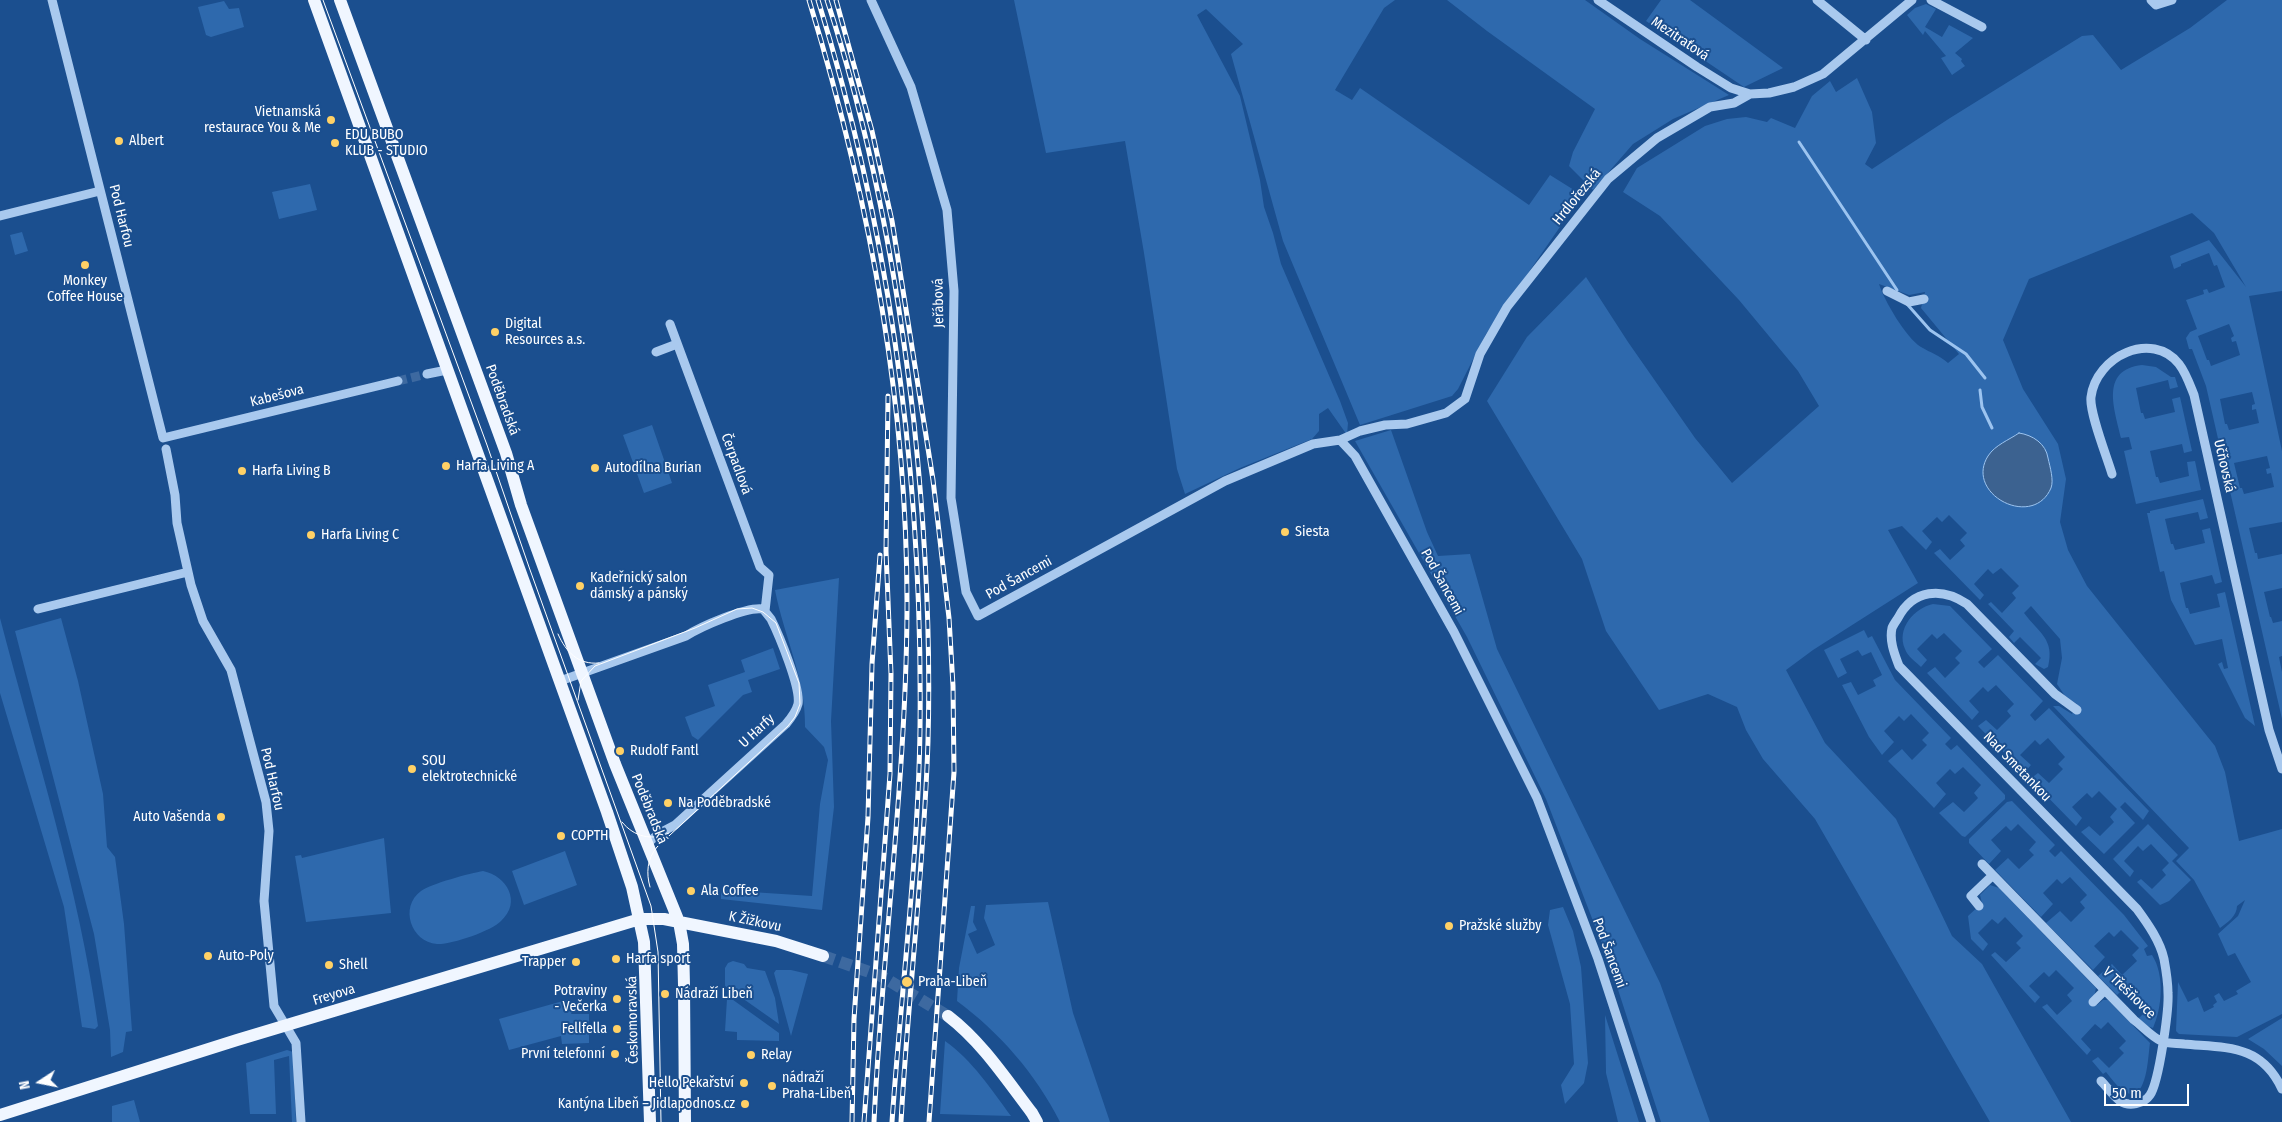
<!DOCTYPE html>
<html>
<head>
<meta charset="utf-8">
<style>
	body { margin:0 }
	#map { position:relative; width:2282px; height:1122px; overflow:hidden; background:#1b4f8f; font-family:"Fira Sans Condensed",sans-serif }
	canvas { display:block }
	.north { position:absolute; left:15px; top:1057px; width:50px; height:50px; -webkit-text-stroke:4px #1b4f8f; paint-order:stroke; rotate:259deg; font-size:14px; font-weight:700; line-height:20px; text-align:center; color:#fff }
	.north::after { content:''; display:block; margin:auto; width:18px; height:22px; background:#fff; clip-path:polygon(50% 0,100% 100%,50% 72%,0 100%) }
	.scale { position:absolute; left:2104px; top:1084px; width:85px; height:22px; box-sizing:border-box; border:2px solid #fff; border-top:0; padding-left:6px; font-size:15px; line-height:18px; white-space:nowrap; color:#fff; -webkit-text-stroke:4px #1b4f8f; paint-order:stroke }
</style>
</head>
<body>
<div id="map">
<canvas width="2282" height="1122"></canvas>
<div class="north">N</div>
<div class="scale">50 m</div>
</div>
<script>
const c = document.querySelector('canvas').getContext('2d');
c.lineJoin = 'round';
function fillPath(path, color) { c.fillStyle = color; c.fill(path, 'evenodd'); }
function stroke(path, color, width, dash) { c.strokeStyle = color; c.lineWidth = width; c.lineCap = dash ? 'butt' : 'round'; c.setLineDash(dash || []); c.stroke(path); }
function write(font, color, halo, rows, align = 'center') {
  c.font = font + ' "Fira Sans Condensed",sans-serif'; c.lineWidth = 4; c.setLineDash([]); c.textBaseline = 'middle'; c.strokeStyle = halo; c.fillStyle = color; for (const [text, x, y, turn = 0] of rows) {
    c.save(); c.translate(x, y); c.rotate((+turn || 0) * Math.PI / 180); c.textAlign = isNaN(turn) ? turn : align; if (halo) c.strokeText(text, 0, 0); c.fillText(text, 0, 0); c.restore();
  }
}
fillPath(new Path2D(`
	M1014 0H1395L1384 8 1335 90 1352 100 1360 88 1529 205 1550 175 1582 195 1486 334 1458 389 1452 396 1360 425 1283 241 1231 54 1243 44 1206 9 1197 15 1240 96 1260 180 1264 207 1273 233 1281 264 1340 401 1348 423 1347 435 1328 408 1319 414V431L1312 439 1240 468 1185 494 1177 469 1144 253 1125 141 1046 153Z
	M1447 0H1585L1640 39 1729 95 1673 119 1633 144 1593 190 1569 166 1573 152 1595 109 1487 31Z
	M1661 0H1690L1783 68 1744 87 1646 21Z
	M2227 0H2282V291L2249 296 2282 451V522L2249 528 2255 553H2257L2258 559 2282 554V588L2264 592 2270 617H2271L2273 623 2282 621V656L2279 657 2282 672V719L2206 386 2192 349H2189L2186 338 2190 332 2197 329 2186 300 2204 294 2203 290 2207 289 2209 293 2225 287 2217 265 2214 266 2209 253 2181 264V266L2174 269 2170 256 2209 240 2246 287 2214 233 2192 213 2029 279 2003 340 2023 389 2058 444 2066 479 2060 522 2068 550 2087 586 2215 746 2225 772 2239 841 2282 829V1014L2237 1037 2179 1034 2176 1031 2178 982 2188 1002 2198 997 2204 1012 2214 1007 2213 1005 2217 1002 2214 996 2219 993 2224 1001 2238 994 2236 991 2251 982 2235 953 2228 956 2218 934 2238 916 2245 900 2237 906C2237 916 2227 923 2220 928L2194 880 2176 861 2189 848 2053 706H2059L2072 714 2077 704 2065 696 2057 684 2062 658 2060 639 2031 606 2024 613C2039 633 2055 639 2048 667L2044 669 2035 664 2041 658 2020 637 2014 643 2009 637 2014 631 1988 604 1991 602 2002 613 2016 598 2012 593 2019 586 2001 568 1993 574 1988 569 1974 584 1984 595 1980 600 1934 553 1940 549 1950 560 1965 546 1960 540 1967 533 1949 515 1942 522 1937 517 1922 531 1932 542 1926 550 1902 526 1888 530 1918 583 1813 650 1786 670 1825 743 1896 819 1952 936 1982 964 2071 1122H1990L1815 819 1763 759 1746 730 1737 707 1708 694 1659 710 1606 631 1582 559 1487 401 1527 337 1586 277 1628 342 1695 438 1732 483 1819 406 1798 371 1739 300 1660 216 1623 192 1637 168 1705 126 1727 119 1746 117 1767 122 1771 118 1795 128 1812 96 1830 81 1836 92 1857 78 1872 112 1876 143 1865 164 1872 169 1950 118 2082 36 2093 35 2121 70 2190 28ZM1879 284 1909 295 1925 292 1921 308 1959 354 1948 363C1939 355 1931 353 1921 347 1906 338 1884 300 1879 284ZM2229 324 2234 336 2231 338 2232 342 2236 341 2240 355 2211 366 2209 360H2207L2198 336ZM2252 392 2255 404 2252 405V410L2256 409 2259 423 2229 430 2227 424H2225L2220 399ZM2267 456 2270 468 2266 469 2267 474 2271 473 2274 487 2244 494 2242 488H2240L2234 463Z
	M224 1 229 9 239 8 244 27 211 37 206 35 198 7Z
	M1926 4 1936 9 1925 27 1942 37 1949 25 1973 38 1955 53 1962 59 1961 61 1965 66 1952 75 1941 58 1946 56 1925 31 1923 35 1907 15 1915 8Z
	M310 184 317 210 279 219 272 192Z
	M22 232 28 251 15 255 10 235Z
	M2142 365 2156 367 2171 377H2175L2178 387 2170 389 2168 380 2136 388 2141 413H2143L2145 419 2175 412 2172 399 2180 397 2192 451 2184 453 2182 444 2150 451 2156 477H2158L2160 483 2189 476 2187 462 2195 461 2201 490 2136 504 2124 451 2132 449 2129 437 2121 438C2115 410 2099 370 2142 365Z
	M652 425 672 483 644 493 623 435Z
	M1391 430 1427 532 1438 556 1470 554 1497 649 1660 983 1710 1122H1661L1610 965 1546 799 1467 637 1355 441Z
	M2203 499 2208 518 2200 520 2198 512 2165 519 2171 544H2173L2175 550 2205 543 2202 530 2210 528 2222 582 2215 584 2212 575 2180 583 2186 608H2188L2190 614 2220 607 2217 594 2225 592 2255 726 2245 718 2218 664 2222 662 2224 669 2228 668 2222 639 2195 645 2171 600 2164 571 2160 572 2147 513H2150V511Z
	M839 578 831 721 834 807 822 910 721 899V890L812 896 820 804 828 760 824 747 805 727C806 679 784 637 775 590Z
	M1933 604 1950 606 1992 649 1978 662 1984 668 1998 655 2043 701 2030 715 2035 721 2049 708 2149 811 2143 820 2125 802 2120 807 2135 823 2104 854 2081 832 2089 826 2100 836 2114 822 2110 817 2117 809 2099 791 2092 798 2087 793 2072 807 2082 818 2076 826 2030 779 2038 773 2049 783 2063 769 2058 764 2065 757 2048 738 2040 745 2035 740 2020 755 2031 765 2024 773 1978 726 1986 720 1997 730 2011 716 2007 711 2014 704 1996 685 1988 692 1983 687 1969 701 1979 712 1972 720 1927 673 1935 667 1945 678 1960 663 1955 658 1962 651 1944 633 1937 639 1932 634 1917 649 1927 660 1921 667C1916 662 1907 656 1905 649 1896 629 1914 608 1933 604Z
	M0 618C35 753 79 887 98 1026L95 1029 82 1027 64 907 0 693Z
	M61 618 78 681 103 794 107 847 115 857 124 924 132 1031 126 1032 123 1052 111 1057 110 1030 94 934 15 631Z
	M1864 630 1868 638 1872 636 1895 680 1951 738 1945 744 1951 750 1957 745 2005 795V799L1965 837 1962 836 1939 813 1953 802 1964 812 1978 798 1974 793 1981 785 1963 767 1955 774 1950 769 1936 783 1946 794 1934 808 1888 761 1902 749 1912 760 1927 745 1922 740 1929 733 1911 714 1904 721 1899 716 1884 731 1894 742 1882 755 1869 737 1842 685 1851 682 1858 695 1876 686 1873 680 1882 675 1871 652 1862 656 1858 650 1840 659 1847 673 1838 678 1824 650Z
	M773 648 780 669 748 680 752 692 743 695 698 740 692 736 685 717 715 706 708 685 745 672 741 660Z
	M2012 801 2055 845 2049 851 2055 857 2061 851 2124 915 2148 946 2144 949 2147 956 2152 955C2165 975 2162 1008 2153 1028L2147 1026 2139 1018 2145 1012 2123 989 2117 995 2098 976 2112 964 2122 975 2137 961 2132 955 2139 948 2121 930 2114 937 2109 932 2094 946 2105 957 2093 970 2046 923 2060 911 2071 922 2085 908 2080 902 2087 895 2070 877 2062 884 2057 879 2043 893 2053 904 2041 917 1995 870 2008 858 2019 869 2034 855 2029 850 2036 842 2018 824 2011 831 2006 826 1991 840 2001 851 1989 864 1969 843V839L2007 802Z
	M2148 824 2178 855 2172 861 2191 880 2169 901 2160 905 2137 882 2141 879 2152 889 2166 875 2162 870 2169 863 2151 844 2143 851 2138 846 2124 861 2134 871 2130 877 2113 859Z
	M384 838 391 913 306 922 295 856 301 855 302 858Z
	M565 851 577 885 524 905 512 871Z
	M483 871C507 876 522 902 501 921 492 931 450 945 437 944 411 942 399 907 421 891 430 884 471 873 483 871Z
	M1990 885 1999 888 2096 988 2093 1002 2097 1005 2103 1000H2108L2150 1043C2148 1053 2148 1109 2122 1090 2116 1085 2111 1078 2106 1072L2103 1074 2092 1061 2098 1057 2109 1068 2124 1053 2119 1048 2126 1041 2108 1022 2101 1029 2095 1024 2081 1039 2091 1050 2087 1055 2042 1007 2047 1004 2057 1015 2072 1001 2067 995 2074 988 2056 970 2049 977 2044 972 2029 986 2040 997 2035 1003 1991 955 1995 952 2006 962 2021 948 2016 943 2023 936 2005 917 1998 924 1992 919 1978 933 1988 944 1983 951 1971 939 1968 916 1982 903 1980 895Z
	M1048 902 1073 1013 1110 1122H1060C1036 1074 999 1032 957 1001L959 968 971 906H975L973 922 977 930 968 934 977 954 995 945 984 918 986 905Z
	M1563 907 1573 931 1581 967 1588 1063 1584 1083 1565 1104 1561 1085 1574 1064 1570 1004 1548 925 1550 910Z
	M733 961 744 964 747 968 765 971 775 998 779 1024 725 986V968L728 963Z
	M776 970H791L808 974 791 1036 774 973Z
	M729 997 779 1033V1041L737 1040V1032L725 1031 727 999Z
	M570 999 573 1010 571 1014H589V1043L562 1044 561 1036 509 1050 499 1019Z
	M1605 1015 1639 1122H1618L1606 1073Z
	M2282 1018V1066L2264 1049 2248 1039Z
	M945 1041C973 1061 991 1089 1011 1116L940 1114Z
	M287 1050 293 1052 296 1122H292L289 1056 274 1060 276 1114H250L246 1063Z
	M134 1100 140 1122H112V1106Z`), '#2e69ad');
const water = new Path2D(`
	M2019 433C2033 435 2046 444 2048 458 2050 467 2054 480 2051 488 2033 530 1964 494 1988 456 1995 445 2009 440 2019 433Z`);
fillPath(water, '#3c6290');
stroke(water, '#9cc4f0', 1);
stroke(new Path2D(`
	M1799 142 1897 290
	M1907 304 1930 330 1966 354 1985 378
	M1980 390 1982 407 1992 428`), '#9cc4f0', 3);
stroke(new Path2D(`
	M398 381 427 374`), '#3d69a0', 9, [9, 4.5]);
stroke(new Path2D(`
	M823 956 881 976 948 1016`), '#3d69a0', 12, [12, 6]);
stroke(new Path2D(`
	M52 0 163 438 398 381
	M871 0 911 87 947 210 954 291 951 498 966 592 978 616 1225 481 1313 444 1340 440 1360 431 1385 425 1407 424 1446 413 1465 399 1480 354 1507 307 1608 179 1657 138 1710 107 1734 103 1750 94 1769 93 1794 87 1823 74 1912 0
	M1598 0 1697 67 1731 88 1750 94
	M1817 0 1866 40
	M1931 0 1982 27
	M2151 0 2156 5 2172 0
	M0 216 100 191
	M1887 291 1909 302 1924 299
	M670 324 760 567 769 575 765 611
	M656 352 677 344
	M427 374 447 370
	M1340 440 1355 456 1454 632 1537 798 1598 959 1651 1122
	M166 449 175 495 177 523 191 585 203 621 231 670 266 802 269 831 264 901 274 1006 296 1043 301 1122
	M2112 474C2107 457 2089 412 2091 397 2096 356 2152 330 2179 364 2186 373 2190 385 2194 395L2269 730 2282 769
	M38 609 188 572
	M560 681 686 636C700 627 747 606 763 609L771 619C779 635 801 688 798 704 796 712 791 718 786 724L675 825 658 834 647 844
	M2077 710 2055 694 1967 604C1942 587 1913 589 1898 618 1896 621 1893 625 1892 628 1889 641 1895 655 1899 666L2137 909C2148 924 2160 941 2164 959 2166 970 2168 982 2168 993 2169 1010 2159 1082 2150 1095 2144 1104 2129 1107 2120 1101 2113 1096 2107 1087 2101 1081
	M1982 864 2134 1020C2142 1026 2152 1037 2161 1041 2167 1044 2178 1043 2184 1044 2227 1048 2261 1044 2282 1089
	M1979 906 1971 896 1993 875
	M2093 1002 2105 990`), '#a9c9ee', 9);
stroke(new Path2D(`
	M314 0 607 812 632 887 644 942 650 1122
	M340 0 506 453 521 505 615 764 679 922 683 944 684 985 685 1122
	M948 1016C982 1042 1006 1079 1032 1113L1037 1122
	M0 1115 237 1040 640 919H664L776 941 823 956`), '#f0f6ff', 12);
stroke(new Path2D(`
	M323 0 487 445 529 567 651 906 658 952 661 1122
	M558 634C566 652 578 665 599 663
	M578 700 581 681 595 666 695 628 737 609 752 608 763 612 776 623 799 683 800 704 795 717 788 726 657 847C647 859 646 873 650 887
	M622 822C634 837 652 841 669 833`), '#fff', 1);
const rail = new Path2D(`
	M809 0C869 197 908 404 907 611 906 781 882 951 874 1122
	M818 0C891 236 923 483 920 730 918 861 901 992 892 1122
	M827 0C872 137 898 280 914 423 925 529 931 635 928 741 924 869 908 995 901 1122
	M836 0 872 131 892 221 933 480 949 618 953 686 954 772 929 1122
	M852 1122 854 1019 868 817 872 664 880 555
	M864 1122 890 774 891 674 886 551 888 396`);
stroke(rail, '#fff', 5);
stroke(rail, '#1b4f8f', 3, [9]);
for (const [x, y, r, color] of [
	[331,120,5,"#ffd166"],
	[119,141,5,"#ffd166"],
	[335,143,5,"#ffd166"],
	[85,265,5,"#ffd166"],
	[495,332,5,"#ffd166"],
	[446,466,5,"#ffd166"],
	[595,468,5,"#ffd166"],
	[242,471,5,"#ffd166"],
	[1285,532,5,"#ffd166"],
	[311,535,5,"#ffd166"],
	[580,586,5,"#ffd166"],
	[620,751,5,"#ffd166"],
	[412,769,5,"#ffd166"],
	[668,803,5,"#ffd166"],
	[221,817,5,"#ffd166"],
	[561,836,5,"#ffd166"],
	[691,891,5,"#ffd166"],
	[1449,926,5,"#ffd166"],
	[208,956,5,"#ffd166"],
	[616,959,5,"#ffd166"],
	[576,962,5,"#ffd166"],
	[329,965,5,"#ffd166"],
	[907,982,6,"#ffd166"],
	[665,994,5,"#ffd166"],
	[617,999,5,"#ffd166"],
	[617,1029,5,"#ffd166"],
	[615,1054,5,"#ffd166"],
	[751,1055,5,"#ffd166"],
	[744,1083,5,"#ffd166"],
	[772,1086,5,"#ffd166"],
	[745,1104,5,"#ffd166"]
]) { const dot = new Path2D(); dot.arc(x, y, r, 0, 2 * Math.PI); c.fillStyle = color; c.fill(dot); stroke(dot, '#1b4f8f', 2); }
write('14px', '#fff', '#1b4f8f', [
	["Mezitraťová",1680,39,34],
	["Hrdlořezská",1577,197,-51],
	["Pod Harfou",121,216,76],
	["Jeřábová",939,303,-91],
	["Kabešova",277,396,-14],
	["Poděbradská",502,400,70],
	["Čerpadlová",736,464,70],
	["Učňovská",2224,466,77],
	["Pod Šancemi",1019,578,-29],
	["Pod Šancemi",1442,582,61],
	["U Harfy",757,731,-43],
	["Nad Smetankou",2017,767,46],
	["Pod Harfou",272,779,77],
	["Poděbradská",649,809,68],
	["K Žižkovu",755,922,12],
	["Pod Šancemi",1609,953,70],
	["V Třešňovce",2129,993,44],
	["Freyova",334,995,-17],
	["Českomoravská",633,1020,-91]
]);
write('14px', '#fff', '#1b4f8f', [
	["Vietnamská",321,112,"right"],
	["restaurace You & Me",321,128,"right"],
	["EDU BUBO",345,135],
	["KLUB - STUDIO",345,151],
	["Albert",129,141],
	["Monkey",85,281,"center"],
	["Coffee House",85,297,"center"],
	["Digital",505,324],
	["Resources a.s.",505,340],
	["Harfa Living A",456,466],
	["Autodílna Burian",605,468],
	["Harfa Living B",252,471],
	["Siesta",1295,532],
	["Harfa Living C",321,535],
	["Kadeřnický salon",590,578],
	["dámský a pánský",590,594],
	["Rudolf Fantl",630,751],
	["SOU",422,761],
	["elektrotechnické",422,777],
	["Na Poděbradské",678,803],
	["Auto Vašenda",211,817,"right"],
	["COPTH",571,836],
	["Ala Coffee",701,891],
	["Pražské služby",1459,926],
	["Auto-Poly",218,956],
	["Harfa sport",626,959],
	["Trapper",566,962,"right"],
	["Shell",339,965],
	["Praha-Libeň",918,982],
	["Potraviny",607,991,"right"],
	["- Večerka",607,1007,"right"],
	["Nádraží Libeň",675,994],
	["Fellfella",607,1029,"right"],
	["První telefonní",605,1054,"right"],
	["Relay",761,1055],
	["nádraží",782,1078],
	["Praha-Libeň",782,1094],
	["Hello Pekařství",734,1083,"right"],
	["Kantýna Libeň – Jidlapodnos.cz",735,1104,"right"]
], 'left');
</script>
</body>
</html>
